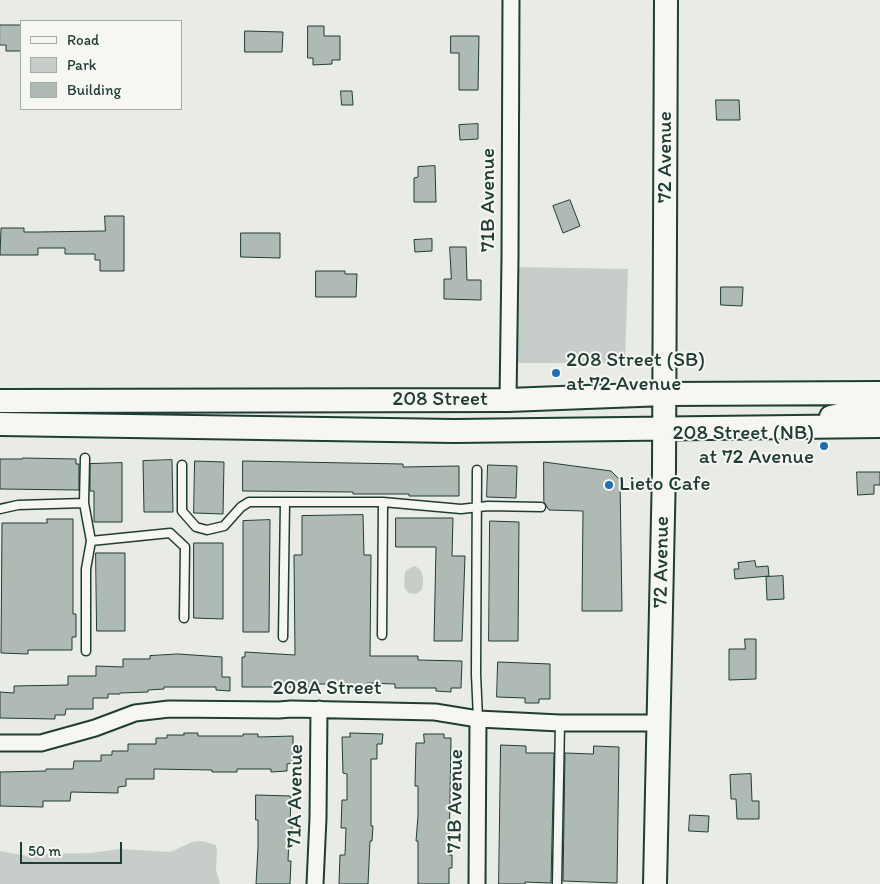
<!DOCTYPE html>
<html>
<head>
<meta charset="utf-8">
<style>
	body { margin:0 }
	#map { position:relative; width:880px; height:884px; overflow:hidden; background:#e9ebe7; font-family:Itim,sans-serif }
	canvas { display:block }
	.legend { position:absolute; left:20px; top:20px; width:162px; height:90px; box-sizing:border-box; background:#f6f6f2; border:1px solid #a0aca6; margin:0; padding:6px 9px; list-style:none; font-size:15px; color:#1f3d34 }
	.legend li { display:flex; align-items:center; gap:10px; height:25px }
	.legend b { width:25px; border:1px solid #a0aca6 }
	.scale { position:absolute; left:20px; top:842px; width:102px; height:22px; box-sizing:border-box; border:2px solid #1f3d34; border-top:0; padding-left:6px; font-size:15px; line-height:18px; white-space:nowrap; color:#1f3d34; -webkit-text-stroke:4px #f6f6f2; paint-order:stroke }
</style>
</head>
<body>
<div id="map">
<canvas width="880" height="884"></canvas>
<ul class="legend">
<li><b style="height:6px;background:#f6f6f2"></b>Road</li>
<li><b style="height:14px;background:#c7cec9"></b>Park</li>
<li><b style="height:14px;background:#b0bab5"></b>Building</li>
</ul>
<div class="scale">50 m</div>
</div>
<script>
const c = document.querySelector('canvas').getContext('2d');
c.lineJoin = 'round';
function fillPath(path, color) { c.fillStyle = color; c.fill(path, 'evenodd'); }
function stroke(path, color, width, dash) { c.strokeStyle = color; c.lineWidth = width; c.lineCap = dash ? 'butt' : 'round'; c.setLineDash(dash || []); c.stroke(path); }
function write(font, color, halo, rows, align = 'center') {
  c.font = font + ' Itim,sans-serif'; c.lineWidth = 4; c.setLineDash([]); c.textBaseline = 'middle'; c.strokeStyle = halo; c.fillStyle = color; for (const [text, x, y, turn = 0] of rows) {
    c.save(); c.translate(x, y); c.rotate((+turn || 0) * Math.PI / 180); c.textAlign = isNaN(turn) ? turn : align; if (halo) c.strokeText(text, 0, 0); c.fillText(text, 0, 0); c.restore();
  }
}
fillPath(new Path2D(`
	M515 267 628 269 625 363H515Z
	M414 566C425 570 424 580 422 590L416 594 408 593 404 587 405 571Z
	M202 841 216 845 217 851 216 870 220 884H0V851L28 856 39 854 90 853 120 849 170 852 192 842Z`), '#c7cec9');
const building = new Path2D(`
	M0 25H21V51H6V45H0Z
	M308 26H324V36H340V60H332V64L313 65V58H308Z
	M245 31 283 32 282 52H245Z
	M451 36H479L478 90H459V53H451Z
	M341 91H352L353 105H342Z
	M716 100H739L740 120H717Z
	M478 124V139L460 140 459 125Z
	M435 166 436 202H414V178L418 177V167Z
	M570 200 580 226 563 233 553 206Z
	M105 216H124V271H100V260H95V254H65V248H38V255H0L1 228H24V232H38L105 231Z
	M241 233H280V258L241 257Z
	M432 239V251L415 252 414 240Z
	M450 247H466L467 280H481V300L444 299V279H451Z
	M316 271H345V274H357L356 297H316Z
	M721 287H743L742 306 721 305Z
	M23 458 76 459V464H79V490L0 489V459H22Z
	M172 460 173 512H144L143 461Z
	M195 461 224 462 223 514 194 513Z
	M243 461 403 464V467L459 466V496H409V494H353V492L243 491Z
	M544 462 611 471 620 480 622 611H582L583 511 549 510 544 502Z
	M122 463V522H94V491H90V464Z
	M488 465 517 466 516 498 487 497Z
	M857 472H880V485H874V494L858 495Z
	M363 515 364 555H371L370 656H418V660L462 661 461 688H451V692L436 691V688H395V684L367 683V688L339 687V684H313V687H242V657H245V652L295 655 294 555H302V516Z
	M396 518H453L452 556H465L462 641H434L436 547H396Z
	M47 519H73V614H76V637H72V650H28V654L1 653 2 523H47Z
	M270 520 269 632H243V521Z
	M490 521 519 522 518 641H489Z
	M194 543H223V619L194 618Z
	M96 553H125V631H97Z
	M755 561 756 567 768 566 769 576 735 579 734 569H739L738 563Z
	M783 576 784 599 767 600 766 577Z
	M745 639H756V679L729 680V649H745Z
	M178 654 222 657V677H230V691L216 690V687H164V689L148 690V692L120 693V694H108V698H93V709H66L65 715H55V719L0 718V692L14 693V686L68 685V676H96V666L123 667V659H150V656Z
	M498 662 550 664V699H539V703H525V698L497 697Z
	M184 733H198V736H243V734H258V737L293 736V763L287 764V771L271 772V769H237V772H212V770L154 769V779H126V786L118 787V793L71 792 70 801H43V807L0 806V772L46 771V769H73L74 761H101V755H112V751H128V744H156V738H167V735H184Z
	M350 733 383 734 382 744H377V759H371V826H373L372 841H370L368 884H339L340 855H345L346 828H341L342 800H347V774L343 773 342 737H350Z
	M424 734H444V738H451L449 855H452V868H449V884H418V841H416L418 816V786H415L416 743H424Z
	M501 745 526 746V753H554L551 883 525 882V884H499Z
	M594 746 619 747 617 883 563 881 565 753 593 754Z
	M751 774 752 801H759V819H737L736 799H731L730 775Z
	M256 795 291 796 290 823H292V838H289L288 861H291L290 884H256L258 848V820H256Z
	M690 815 709 816 708 832 689 831Z`);
fillPath(building, '#b0bab5');
stroke(building, '#1f3d34', 1);
const lane = new Path2D(`
	M85 458 84 503 91 541 86 569V651
	M182 465V511L196 527 207 530 224 526 241 507 249 502H383L461 509 488 506 541 507
	M477 470 476 674 478 719
	M0 509 18 505 84 503
	M91 541 170 533 185 547 184 618
	M382 635 383 502
	M283 637 285 502
	M557 884 560 723`);
const street = new Path2D(`
	M508 400 510 258 511 0
	M0 743H41L95 728 135 713 169 709 279 710 291 709 435 712 478 719 560 723H658
	M315 884 318 818 319 709
	M477 884 478 719`);
const secondary = new Path2D(`
	M0 401 508 400 665 394 880 393
	M831 417 880 406
	M0 424 454 431 880 426
	M655 884 664 470 666 0`);
stroke(lane, '#1f3d34', 11);
stroke(street, '#1f3d34', 19);
stroke(secondary, '#1f3d34', 26);
stroke(lane, '#f6f6f2', 8);
stroke(street, '#f6f6f2', 15);
stroke(secondary, '#f6f6f2', 22);
for (const [x, y, r, color] of [
	[556,373,5,"#1f6fb2"],
	[824,446,5,"#1f6fb2"],
	[609,485,5,"#1f6fb2"]
]) { const dot = new Path2D(); dot.arc(x, y, r, 0, 2 * Math.PI); c.fillStyle = color; c.fill(dot); stroke(dot, '#f6f6f2', 2); }
write('21px', '#1f3d34', '#f6f6f2', [
	["72 Avenue",666,157,-90],
	["71B Avenue",489,200,-90],
	["208 Street",440,400],
	["72 Avenue",662,562,-89],
	["208A Street",327,689],
	["71A Avenue",296,796,-89],
	["71B Avenue",456,801,-89]
]);
write('21px', '#1f3d34', '#f6f6f2', [
	["208 Street (SB)",566,361],
	["at 72 Avenue",566,385],
	["208 Street (NB)",814,434,"right"],
	["at 72 Avenue",814,458,"right"],
	["Lieto Cafe",619,485]
], 'left');
</script>
</body>
</html>
